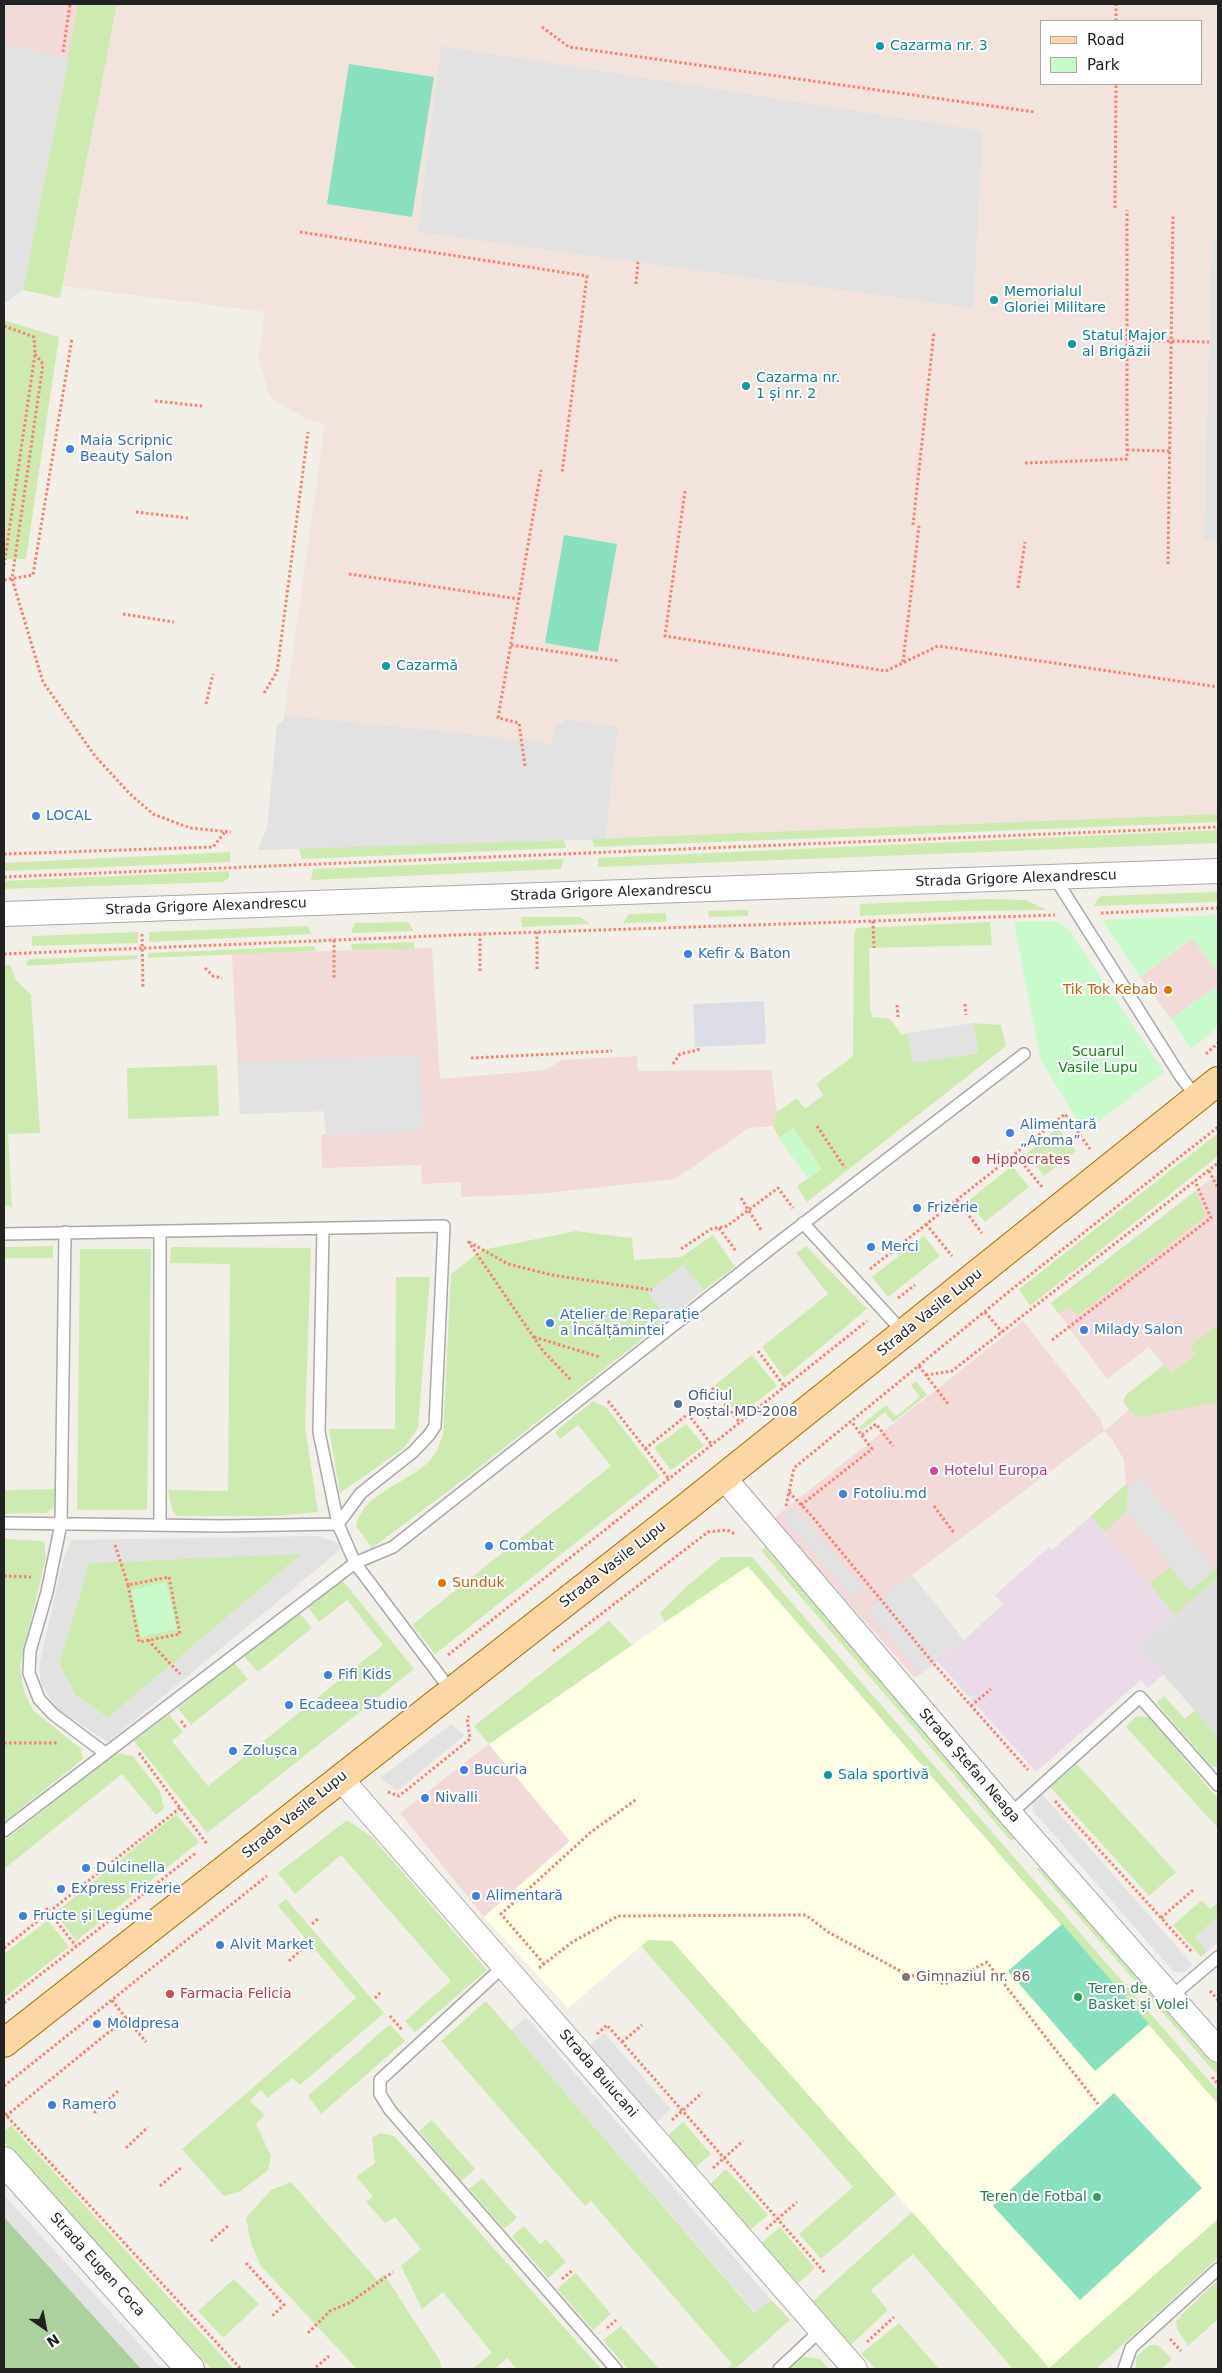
<!DOCTYPE html>
<html>
<head>
<meta charset="utf-8">
<style>
	body { margin:0 }
	#map { position:relative; width:1222px; height:2373px; overflow:hidden; background:#f2efe9; font-family:"DejaVu Sans",sans-serif }
	canvas { display:block }
	.frame { position:absolute; inset:0; border:5px solid #222; pointer-events:none }
	.legend { position:absolute; left:1040px; top:20px; width:162px; height:65px; box-sizing:border-box; background:#fff; border:1px solid #a7a7a7; margin:0; padding:6px 9px; list-style:none; font-size:15px; color:#222 }
	.legend li { display:flex; align-items:center; gap:10px; height:25px }
	.legend b { width:25px; border:1px solid #a7a7a7 }
	.north { position:absolute; left:20px; top:2303px; width:50px; height:50px; -webkit-text-stroke:4px #fff; paint-order:stroke; rotate:147deg; font-size:14px; font-weight:700; line-height:20px; text-align:center; color:#222 }
	.north::after { content:''; display:block; margin:auto; width:18px; height:22px; background:#222; clip-path:polygon(50% 0,100% 100%,50% 72%,0 100%) }
</style>
</head>
<body>
<div id="map">
<canvas width="1222" height="2373"></canvas>
<div class="frame"></div>
<ul class="legend">
<li><b style="height:6px;background:#fcd6a4"></b>Road</li>
<li><b style="height:14px;background:#c8facc"></b>Park</li>
</ul>
<div class="north">N</div>
</div>
<script>
const c = document.querySelector('canvas').getContext('2d');
c.lineJoin = 'round';
function fillPath(path, color) { c.fillStyle = color; c.fill(path, 'evenodd'); }
function stroke(path, color, width, dash) { c.strokeStyle = color; c.lineWidth = width; c.lineCap = dash ? 'butt' : 'round'; c.setLineDash(dash || []); c.stroke(path); }
function write(font, color, halo, rows, align = 'center') {
  c.font = font + ' "DejaVu Sans",sans-serif'; c.lineWidth = 4; c.setLineDash([]); c.textBaseline = 'middle'; c.strokeStyle = halo; c.fillStyle = color; for (const [text, x, y, turn = 0] of rows) {
    c.save(); c.translate(x, y); c.rotate((+turn || 0) * Math.PI / 180); c.textAlign = isNaN(turn) ? turn : align; if (halo) c.strokeText(text, 0, 0); c.fillText(text, 0, 0); c.restore();
  }
}
fillPath(new Path2D(`
	M1218 1577V1737L1139 1647Z`), '#e0dfdf');
fillPath(new Path2D(`
	M4 4H117L105 66 4 45Z
	M1193 938 1218 973V985L1171 1019 1140 977Z
	M432 948 440 1079 546 1070 562 1060 637 1056 638 1071 771 1070 777 1112 773 1126 749 1128 675 1179 537 1194 461 1197V1182L422 1184 421 1165 322 1168 321 1135 326 1134 324 1111 240 1114 232 954Z
	M1218 1173V1577L1175 1615 1091 1516 1126 1484 1124 1460 1113 1441 1104 1431 912 1575 964 1640 915 1678 782 1528 775 1517 1023 1321 1101 1420 1104 1431 1129 1410 1123 1402 1126 1395 1164 1365 1149 1347 1107 1379 1051 1303Z
	M489 1744 570 1841 484 1917 400 1813Z`), '#f2dad9');
fillPath(new Path2D(`
	M1091 1516 1175 1615 1140 1647 1164 1674 1148 1688 1141 1680 1036 1772 937 1661 964 1640 1003 1604 995 1595 1049 1547 1052 1550Z`), '#ebdbe8');
fillPath(new Path2D(`
	M747 1566 1218 2104V2219L1050 2368 672 1941 648 1940 568 2008 484 1917 570 1841 489 1744Z`), '#ffffe5');
fillPath(new Path2D(`
	M117 4H1218V814L605 839 258 850 267 828 277 725 283 722 284 716 325 424 304 418 270 397 259 359 265 312 63 286ZM1041 21H1201V84H1041Z`), '#f3e3dd');
fillPath(new Path2D(`
	M78 4H117L60 298 23 290Z
	M4 320 59 337 26 559H4Z
	M1218 814V822L594 847 592 839Z
	M1218 830V843L598 867V858Z
	M564 840 566 848 302 859 299 848Z
	M230 852V862L4 871V863Z
	M564 859 561 869 311 880 313 869Z
	M229 871V878L223 882 4 889V881Z
	M1218 892V902L1094 906 1099 897 1103 896Z
	M986 899 1026 900 1047 910 970 911 860 916V904Z
	M748 910V916L709 917 708 911Z
	M666 913V922L623 923 629 914Z
	M521 917H580L590 924 522 927Z
	M408 922 414 931 351 933 355 923Z
	M990 922 992 945 869 948 870 1006 872 1017 890 1019 902 1035 908 1033 913 1063 978 1053 973 1023 1001 1025 1006 1046 807 1202 797 1186 822 1169 793 1128 779 1138 773 1126 777 1112 797 1098 805 1109 823 1095 816 1084 853 1056 854 935 856 928Z
	M308 926 311 934 149 942V932Z
	M138 932V943L32 946V936Z
	M414 942V949L352 950 351 944Z
	M315 946V951L147 958 149 953Z
	M137 955V959L28 966 26 962 30 959Z
	M4 965H10L16 980 31 995 40 1133 8 1134 12 1208 4 1205Z
	M217 1065 219 1116 128 1119 127 1068Z
	M1058 1128 1076 1151 1044 1176 1026 1154Z
	M1218 1133V1156L1030 1306 1019 1289Z
	M1012 1166 1029 1187 985 1222 968 1201Z
	M1196 1191 1206 1216 1077 1316 1070 1307 1059 1314 1051 1303Z
	M576 1231 632 1238 634 1260 681 1257 713 1235 735 1267 704 1290 683 1265 648 1293 668 1319 467 1477 372 1548 356 1526C364 1489 415 1483 435 1454 438 1449 440 1441 443 1436L451 1274 482 1250Z
	M924 1236 940 1256 888 1297 872 1277Z
	M53 1246V1258H4V1247Z
	M806 1246 867 1309 784 1378 762 1347 828 1294 796 1253Z
	M171 1247 311 1248 305 1427 318 1512 276 1516H177L172 1509 168 1490 228 1491 230 1264 170 1263Z
	M80 1249H151L147 1510H77Z
	M396 1277H430L418 1428 403 1449 340 1493 329 1429H395Z
	M1218 1325V1402L1140 1417 1134 1415 1123 1402 1126 1395 1164 1365 1172 1373 1196 1355 1190 1346Z
	M752 1355 777 1386 739 1416 715 1385Z
	M916 1381 927 1395 893 1422 885 1412 862 1430 859 1427 886 1405 896 1416 920 1397 911 1385Z
	M593 1401 606 1407 660 1476 435 1654 412 1625 611 1466 578 1425 560 1439 555 1432Z
	M686 1424 704 1446 671 1470 654 1448Z
	M1126 1484 1128 1487 1127 1511 1104 1532 1091 1516Z
	M55 1489V1506L46 1513 4 1514V1490Z
	M4 1539 44 1541 46 1557 20 1666 24 1692 33 1710 81 1749 83 1759 4 1822Z
	M765 1547 1017 1836 1011 1841 764 1554 762 1551Z
	M303 1553 108 1718 76 1696 59 1664 89 1563Z
	M722 1557H752L1218 2091V2104L748 1566 665 1622 660 1613 686 1587Z
	M1170 1567 1190 1591 1218 1567V1577L1175 1615 1149 1584Z
	M344 1582 414 1669 207 1833 134 1741 169 1714 183 1732 172 1741 208 1786 383 1645 347 1600 319 1622 307 1606 334 1584Z
	M299 1612 312 1628 258 1672 244 1656Z
	M609 1621 632 1645 489 1744 474 1726Z
	M234 1663 248 1679 191 1725 178 1708Z
	M1164 1696 1185 1719 1195 1710 1218 1737V1766L1212 1767 1160 1707 1157 1702Z
	M1136 1716 1149 1717 1218 1799V1828L1126 1727Z
	M117 1753 133 1756 160 1791 164 1808 156 1815 122 1774 4 1869V1841Z
	M1077 1764 1176 1872 1149 1896 1050 1787Z
	M176 1814 199 1842 76 1941 55 1913Z
	M347 1820 372 1837 487 1970 415 2032 405 2021 451 1981 341 1855 295 1894 278 1873Z
	M1036 1868H1041L1053 1874 1218 2065V2076Z
	M286 1899 384 2013 300 2085 293 2078 267 2098 261 2090 250 2101 265 2115 256 2124 271 2156 268 2170 241 2191 224 2196 182 2149 356 1998 278 1906Z
	M1202 1900 1210 1909 1218 1902V1917L1195 1937 1207 1952 1201 1957 1173 1925Z
	M48 1920 69 1947 5 1997 4 1954Z
	M648 1940 672 1941 896 2194 821 2259 799 2234 853 2187 641 1946Z
	M486 2001 755 2313 771 2300 790 2320 735 2369H726L732 2364 591 2201 585 2206 441 2041Z
	M390 2024 405 2041 321 2114 308 2096Z
	M432 2120 475 2169 461 2181 419 2131Z
	M683 2122 711 2154 695 2168 667 2136Z
	M11 2125 234 2369H211L4 2142V2132Z
	M380 2133 394 2136 601 2369H515L516 2368 507 2358 495 2369H472L492 2353 443 2292 422 2309 401 2266 421 2249 395 2217 385 2223 366 2202 373 2196 356 2177 375 2163 372 2138Z
	M726 2169 768 2215 750 2230 709 2185Z
	M482 2178 517 2218 504 2229 469 2189Z
	M291 2182 377 2280 384 2274 439 2359 442 2369H357L260 2265 251 2243 246 2218 271 2190Z
	M912 2212 1049 2368 1218 2219V2258L1096 2369H1013L913 2254 871 2290 888 2310 851 2345 812 2302Z
	M524 2226 540 2244 546 2239 566 2262 548 2278 512 2236Z
	M780 2227 815 2268 794 2287 759 2245Z
	M576 2273 611 2314 593 2330 557 2289Z
	M234 2279 259 2304 223 2338 198 2311Z
	M1218 2280V2319L1188 2346 1177 2329 1176 2320Z
	M899 2323 939 2369H876L861 2354Z
	M621 2326 659 2369H628L603 2340Z
	M1150 2345H1158L1172 2359 1161 2369H1136V2357Z
	M800 2356 820 2359 829 2369H786Z`), '#cdebb0');
fillPath(new Path2D(`
	M4 2215 142 2369H4Z`), '#add19e');
fillPath(new Path2D(`
	M1218 915V973L1192 938 1140 977 1102 920Z
	M1057 921 1069 930 1164 1072 1084 1132 1040 1058 1014 922Z
	M1218 985V1027L1191 1049 1171 1019Z
	M793 1128 822 1169 808 1179 779 1138Z
	M166 1582 177 1629 141 1637 131 1590Z`), '#c8facc');
fillPath(new Path2D(`
	M349 64 434 77 412 217 327 204Z
	M564 535 617 544 598 652 545 643Z
	M1062 1924 1149 2024 1095 2071 1008 1971Z
	M1114 2093 1202 2188 1080 2300 993 2206Z`), '#88e0be');
fillPath(new Path2D(`
	M4 45 69 58 23 290 7 302 4 301Z
	M441 46 983 131 973 308 418 232Z
	M1212 239 1218 240V542L1204 539Z
	M284 716 452 732 510 740 526 739 551 745 554 728 567 720 618 727 605 839 258 850 267 828 277 725 283 722Z
	M973 1023 978 1053 913 1063 908 1033Z
	M420 1056 422 1131 326 1135 324 1111 240 1114 238 1062Z
	M683 1265 704 1290 668 1319 648 1293Z
	M1141 1478 1215 1570 1190 1591 1127 1511 1128 1487Z
	M795 1508 864 1589 853 1598 784 1517Z
	M317 1536 339 1543 341 1549 108 1742 58 1710 41 1684 39 1666 62 1564 71 1540ZM302 1554 108 1718 76 1696 59 1664 89 1563Z
	M911 1575 964 1640 920 1674 868 1610Z
	M451 1724 465 1735 397 1791 380 1778Z
	M1041 1793 1193 1965 1183 1973 1173 1971 1033 1811 1032 1801Z
	M1218 1917V1942L1207 1952 1195 1937Z
	M526 2017 771 2300 756 2313 511 2030Z
	M604 2033 671 2109 656 2123 588 2047Z
	M4 2195 162 2369H141L4 2217Z`), '#e2e2e2');
fillPath(new Path2D(`
	M764 1001 766 1044 695 1047 693 1004Z`), '#dddde8');
const service = new Path2D(`
	M1055 878 1181 1077 1198 1099
	M803 1223 904 1333
	M323 1228 319 1432 338 1524 355 1563 393 1547 774 1246 1024 1054
	M160 1231V1525
	M65 1232 61 1524 47 1592 30 1651 29 1673 39 1699 53 1714 105 1753
	M4 1234 444 1226 435 1426 429 1435 413 1452 361 1493 338 1524 222 1526 4 1523
	M1010 1814 1140 1697 1218 1785
	M4 1831 355 1563 452 1692
	M504 1966 380 2080V2094L390 2110 616 2369
	M1171 1997 1218 1957
	M779 2369 821 2330
	M1124 2369 1131 2348 1218 2269`);
const minor = new Path2D(`
	M4 914 1218 871
	M724 1478 1010 1814 1218 2050
	M341 1779 855 2369`);
const tertiary = new Path2D(`
	M4 2161 190 2369`);
const primary = new Path2D(`
	M4 2043 688 1506 1218 1081`);
stroke(service, '#a9a9a9', 14);
stroke(minor, '#a9a9a9', 26);
stroke(tertiary, '#a9a9a9', 30);
stroke(primary, '#a06b00', 30);
stroke(new Path2D(`
	M1116 21V4
	M542 27 569 47 1035 112
	M63 52 70 4
	M1115 208 1116 84
	M300 232 587 276 562 473
	M636 284 638 262
	M4 326 34 337 35 354 4 566
	M1127 340 1209 342
	M35 354 43 364 12 579 43 682 95 756 130 794 153 814 190 828 231 832
	M155 401 202 406
	M1127 450 1170 451
	M1025 463 1127 459V210
	M685 491 665 636 886 671 938 646 1218 687
	M136 512 188 518
	M913 525 934 332
	M1168 564 1173 215
	M349 574 519 599
	M4 580 33 575 72 339
	M1018 588 1025 542
	M123 614 174 622
	M511 645 620 661
	M903 662 919 526
	M264 693 277 672 308 432
	M206 704 213 674
	M525 766 519 723 498 718 541 470
	M4 854 213 847 225 832
	M4 877 1218 827
	M1101 913 1218 908
	M873 921 874 948
	M142 934 143 989
	M334 940V980
	M4 954 480 934 1055 915
	M205 968 213 976 222 978
	M537 969V932
	M480 971V934
	M965 1004 966 1015
	M897 1005 898 1017
	M1206 1054 1218 1043
	M471 1058 612 1051
	M673 1064 680 1054 698 1050 699 1047
	M817 1126 845 1168
	M1015 1154 1042 1187
	M1209 1171 1218 1188
	M741 1198 761 1230
	M957 1200 982 1233
	M926 1224 952 1256
	M719 1228 736 1251
	M468 1241 543 1351 571 1380
	M469 1242 508 1264 552 1275 652 1290
	M681 1249 711 1229 727 1226 778 1188 793 1208
	M870 1269 1065 1114 1090 1149
	M898 1298 915 1285
	M985 1312 1002 1332
	M534 1337 600 1357
	M1052 1340 1211 1218 1195 1181
	M758 1351 785 1387
	M919 1366 948 1404
	M926 1375 952 1371 1218 1163
	M712 1388 740 1423
	M608 1401 669 1479
	M862 1435 876 1424 893 1446
	M645 1449 688 1414 712 1445
	M789 1492 810 1514 934 1664 1028 1770
	M801 1505 872 1449 851 1421
	M786 1506 794 1468 1011 1290 1218 1127
	M934 1506 954 1533
	M115 1545 128 1585
	M4 1576 31 1577
	M169 1577 180 1634 139 1642 128 1585Z
	M148 1640 180 1674
	M553 1651 708 1532 727 1530 735 1534
	M448 1655 867 1321
	M971 1706 991 1689
	M181 1721 187 1729
	M4 1743H58
	M139 1753 207 1844
	M388 1792 399 1796 470 1739 467 1718 469 1716
	M1055 1801 1192 1952
	M46 1908 49 1912 180 1808
	M1161 1918 1193 1890
	M312 1924 318 1919
	M4 1948 49 1912 76 1946
	M289 1961 301 1950
	M544 1964 501 1914 591 1832 637 1799
	M539 1968 571 1943 618 1916 806 1915 828 1932 906 1974 945 1984 987 1962 1098 2104
	M1210 1991 1218 2000
	M375 1998 381 1992
	M4 2003 197 1852
	M390 2016 403 2031
	M126 2018 146 2042
	M597 2034 607 2025 826 2274
	M622 2042 642 2025
	M1212 2077 1218 2084
	M4 2086 267 1876
	M4 2113 241 2369
	M94 2113 118 2091
	M6 2116 126 2018 111 1999
	M672 2120 702 2093
	M126 2148 148 2127
	M713 2168 743 2141
	M160 2186 182 2167
	M766 2229 797 2202
	M211 2241 229 2225
	M246 2263 284 2305 271 2317
	M562 2279 573 2270
	M607 2328 616 2320
	M308 2333 330 2311 349 2303 393 2272
	M1170 2339 1181 2351
	M867 2342 894 2317
	M316 2367 329 2356`), '#fa8072', 3, [2.5, 2.5]);
stroke(service, '#fff', 11);
stroke(minor, '#fff', 24);
stroke(tertiary, '#fff', 28);
stroke(primary, '#fcd6a4', 28);
for (const [x, y, r, color] of [
	[880,46,5,"#0f9aa8"],
	[994,300,5,"#0f9aa8"],
	[1072,344,5,"#0f9aa8"],
	[746,386,5,"#0f9aa8"],
	[70,449,5,"#3f7fe0"],
	[386,666,5,"#0f9aa8"],
	[36,816,5,"#3f7fe0"],
	[688,954,5,"#3f7fe0"],
	[1168,990,5,"#e8710a"],
	[1010,1133,5,"#3f7fe0"],
	[976,1160,5,"#e0444e"],
	[917,1208,5,"#3f7fe0"],
	[871,1247,5,"#3f7fe0"],
	[550,1323,5,"#3f7fe0"],
	[1084,1330,5,"#3f7fe0"],
	[678,1404,5,"#5c6f8a"],
	[934,1471,5,"#d1479c"],
	[843,1494,5,"#3f7fe0"],
	[489,1546,5,"#3f7fe0"],
	[442,1583,5,"#e8710a"],
	[328,1675,5,"#3f7fe0"],
	[289,1705,5,"#3f7fe0"],
	[233,1751,5,"#3f7fe0"],
	[464,1770,5,"#3f7fe0"],
	[828,1775,5,"#0f9aa8"],
	[425,1798,5,"#3f7fe0"],
	[86,1868,5,"#3f7fe0"],
	[61,1889,5,"#3f7fe0"],
	[476,1896,5,"#3f7fe0"],
	[23,1916,5,"#3f7fe0"],
	[220,1945,5,"#3f7fe0"],
	[906,1977,5,"#8d6e63"],
	[170,1994,5,"#e0444e"],
	[1078,1997,5,"#2e9e5b"],
	[97,2024,5,"#3f7fe0"],
	[52,2105,5,"#3f7fe0"],
	[1097,2197,5,"#2e9e5b"]
]) { const dot = new Path2D(); dot.arc(x, y, r, 0, 2 * Math.PI); c.fillStyle = color; c.fill(dot); stroke(dot, '#fff', 2); }
write('14px', '#0d838f', '#fff', [
	["Cazarma nr. 3",890,46],
	["Memorialul",1004,292],
	["Gloriei Militare",1004,308],
	["Statul Major",1082,336],
	["al Brigăzii",1082,352],
	["Cazarma nr.",756,378],
	["1 și nr. 2",756,394],
	["Cazarmă",396,666],
	["Sala sportivă",838,1775]
], 'left');
write('14px', '#366cbe', '#fff', [
	["Maia Scripnic",80,441],
	["Beauty Salon",80,457],
	["LOCAL",46,816],
	["Kefir & Baton",698,954],
	["Alimentară",1020,1125],
	["„Aroma”",1020,1141],
	["Frizerie",927,1208],
	["Merci",881,1247],
	["Atelier de Reparație",560,1315],
	["a Încălțămintei",560,1331],
	["Milady Salon",1094,1330],
	["Fotoliu.md",853,1494],
	["Combat",499,1546],
	["Fifi Kids",338,1675],
	["Ecadeea Studio",299,1705],
	["Zolușca",243,1751],
	["Bucuria",474,1770],
	["Nivalli",435,1798],
	["Dulcinella",96,1868],
	["Express Frizerie",71,1889],
	["Alimentară",486,1896],
	["Fructe și Legume",33,1916],
	["Alvit Market",230,1945],
	["Moldpresa",107,2024],
	["Ramero",62,2105]
], 'left');
write('14px', '#222', '#fff', [
	["Strada Grigore Alexandrescu",1016,879,-2],
	["Strada Grigore Alexandrescu",611,893,-2],
	["Strada Grigore Alexandrescu",206,907,-2],
	["Strada Vasile Lupu",930,1313,-39],
	["Strada Vasile Lupu",613,1565,-38],
	["Strada Ștefan Neaga",969,1766,49],
	["Strada Vasile Lupu",295,1815,-39],
	["Strada Buiucani",598,2074,49],
	["Strada Eugen Coca",97,2265,48]
]);
write('14px', '#c56008', '#fff', [
	["Tik Tok Kebab",1158,990],
	["Sunduk",452,1583,"left"]
], 'right');
write('14px', '#0c8416', '#fff', [
	["Scuarul",1098,1052],
	["Vasile Lupu",1098,1068]
]);
write('14px', '#be3a42', '#fff', [
	["Hippocrates",986,1160],
	["Farmacia Felicia",180,1994]
], 'left');
write('14px', '#4e5e75', '#fff', [
	["Oficiul",688,1396],
	["Poștal MD-2008",688,1412]
], 'left');
write('14px', '#b23c85', '#fff', [
	["Hotelul Europa",944,1471]
], 'left');
write('14px', '#785e54', '#fff', [
	["Gimnaziul nr. 86",916,1977]
], 'left');
write('14px', '#27864d', '#fff', [
	["Teren de",1088,1989],
	["Basket și Volei",1088,2005],
	["Teren de Fotbal",1087,2197,"right"]
], 'left');
</script>
</body>
</html>
